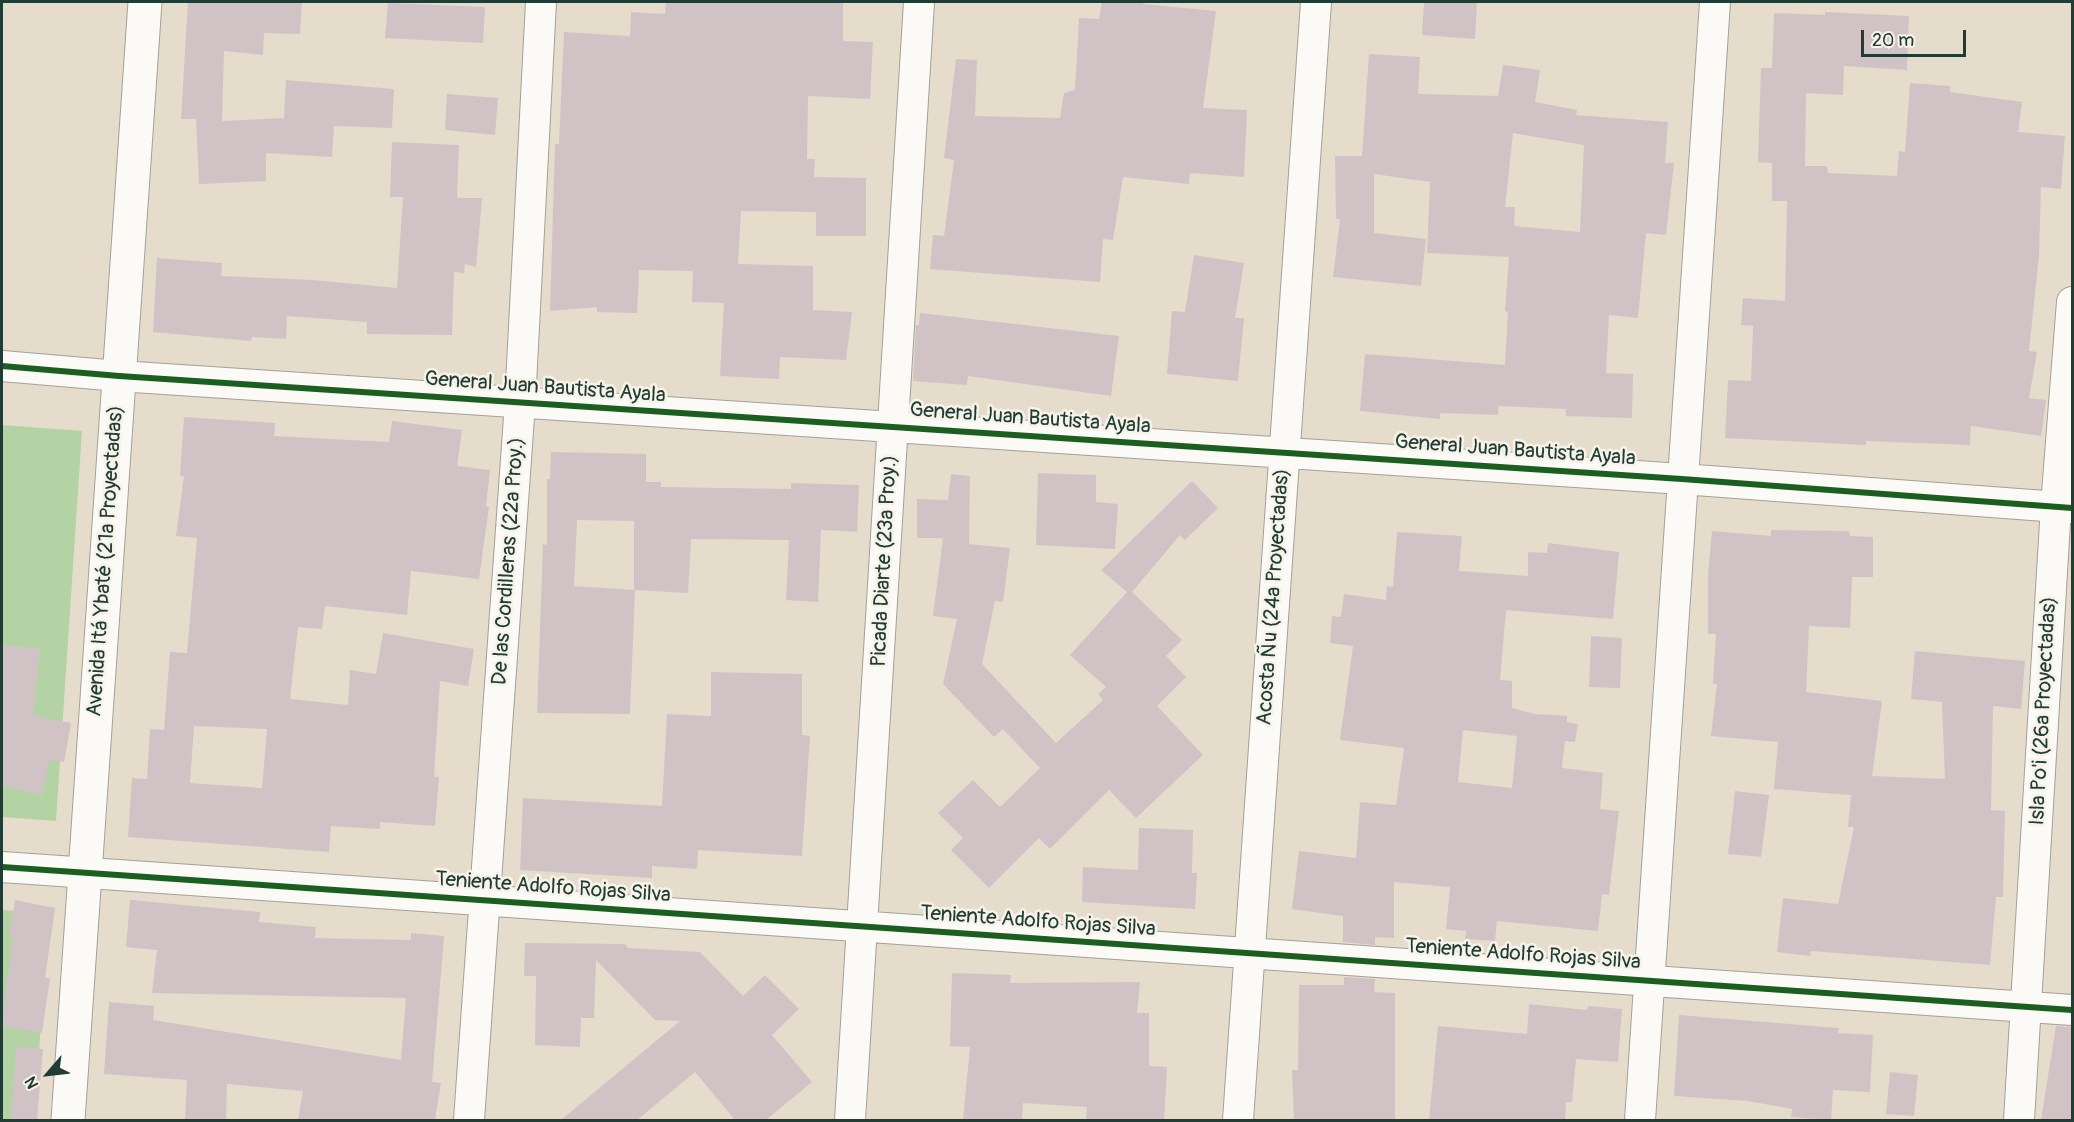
<!DOCTYPE html>
<html>
<head>
<meta charset="utf-8">
<style>
	body { margin:0 }
	#map { position:relative; width:2074px; height:1122px; overflow:hidden; background:#e6dccc; font-family:Pangolin,sans-serif }
	canvas { display:block }
	.frame { position:absolute; inset:0; border:3px solid #1f3d34; pointer-events:none }
	.north { position:absolute; left:18px; top:1044px; width:60px; height:60px; -webkit-text-stroke:4px #f7f3e8; paint-order:stroke; rotate:242deg; font-size:16px; font-weight:700; line-height:24px; text-align:center; color:#1f3d34 }
	.north::after { content:''; display:block; margin:auto; width:21px; height:27px; background:#1f3d34; clip-path:polygon(50% 0,100% 100%,50% 72%,0 100%) }
	.scale { position:absolute; left:1861px; top:30px; width:105px; height:27px; box-sizing:border-box; border:3px solid #1f3d34; border-top:0; padding-left:8px; font-size:18px; line-height:21px; white-space:nowrap; color:#1f3d34; -webkit-text-stroke:4px #f7f3e8; paint-order:stroke }
</style>
</head>
<body>
<div id="map">
<canvas width="2074" height="1122"></canvas>
<div class="frame"></div>
<div class="north">N</div>
<div class="scale">20 m</div>
</div>
<script>
const c = document.querySelector('canvas').getContext('2d');
c.lineJoin = 'round';
function fillPath(path, color) { c.fillStyle = color; c.fill(path, 'evenodd'); }
function stroke(path, color, width, dash) { c.strokeStyle = color; c.lineWidth = width; c.lineCap = dash ? 'butt' : 'round'; c.setLineDash(dash || []); c.stroke(path); }
function write(font, color, halo, rows, align = 'center') {
  c.font = font + ' Pangolin,sans-serif'; c.lineWidth = 5; c.setLineDash([]); c.textBaseline = 'middle'; c.strokeStyle = halo; c.fillStyle = color; for (const [text, x, y, turn = 0] of rows) {
    c.save(); c.translate(x, y); c.rotate((+turn || 0) * Math.PI / 180); c.textAlign = isNaN(turn) ? turn : align; if (halo) c.strokeText(text, 0, 0); c.fillText(text, 0, 0); c.restore();
  }
}
fillPath(new Path2D(`
	M2 425 82 431 56 821 2 817Z
	M2 910 49 914 34 1120H2Z`), '#b3d3a4');
fillPath(new Path2D(`
	M188 2H302L300 34 264 33 263 55 224 51 222 121 284 118 286 80 394 89 392 128 334 126 332 157 266 153V181L199 184 196 119H181Z
	M666 2H843V41L873 42 870 99 808 96 807 159H815L814 177 866 178V236H816V212L741 211 738 264 813 266V310L852 312 846 360 780 357 779 379 720 376 724 303 692 302 693 271 639 270 637 313 597 312V307L550 311 555 144H559L564 32 630 36 631 12 665 14Z
	M1102 2H1144L1143 4 1216 11 1203 108 1247 110 1244 177 1190 173 1189 184 1123 177 1113 240 1103 239 1100 282 930 269 933 235 944 236 954 160 944 158 956 59 977 60 975 116 1060 118 1064 93 1075 90 1079 18 1099 19Z
	M1424 2 1477 3 1475 39 1422 35Z
	M388 3 485 7 483 43 385 38Z
	M1825 12 1909 16 1907 70 1844 66 1843 95 1806 93 1805 166H1827L1828 173 1897 176 1899 151 1905 152 1910 83 1950 86V92L2022 102 2018 132 2065 136 2061 189 2041 187 2039 255 2029 351 2037 352 2029 398 2046 400 2041 436 1971 426 1970 445 1866 441V445L1725 438 1728 380 1751 381 1753 326 1741 325 1743 298 1785 301 1787 201H1772V163L1758 162 1761 68H1772L1774 13 1825 15Z
	M1369 54 1420 57 1418 94 1498 96 1503 65 1540 70 1535 102 1577 110 1576 115 1668 122 1665 163H1674L1666 235 1646 233 1638 318 1609 315 1606 373 1633 374 1632 418 1566 416V409L1498 406V415L1440 413V419L1360 411 1365 354 1505 365 1508 312 1505 311 1509 257 1427 253 1430 182 1374 174V233L1426 239 1421 286 1333 277 1340 219H1336L1335 156H1362ZM1513 133 1584 145 1580 232 1514 226 1515 207H1505Z
	M447 94 498 98 495 135 445 130Z
	M392 142 459 145 457 198H482L476 267 465 264 464 273 454 272 452 335 367 334V322L287 316 286 339 252 337 251 341 153 332 157 258 222 263 221 276 313 280 397 288 403 197H390Z
	M1194 255 1244 263 1235 318H1244L1238 381 1167 374 1172 311 1185 312Z
	M920 313 1119 336 1111 396 968 376 967 385 913 381 916 325H919Z
	M184 417 275 423 274 436 389 442 392 421 462 430 457 466 490 470 486 506 489 507 479 579 411 571 407 615 325 606 322 629 298 627 290 699 348 705 350 670 376 674 383 633 474 649 468 686 440 681 434 777H439L435 826 380 822V829L331 826 329 852 128 837 132 778 147 779 150 729 164 730 170 652 187 653 197 538 176 536 184 476H180ZM194 726 267 729 262 788 190 783Z
	M551 452 646 454V482H661V487L791 489V483L859 485 857 532 821 530 818 602 786 600 789 540 691 539 688 593 635 590 630 714 537 713 543 544 547 545V479H550ZM577 520 634 521V590L574 586Z
	M1038 473 1096 475V502L1118 504 1115 549 1036 545Z
	M951 474 970 476 969 544 1010 548 1003 602 995 601 982 664 1056 743 1103 700 1098 694 1106 687 1070 655 1127 592 1101 570 1192 481 1218 508 1185 540 1180 535 1132 592 1182 640 1166 656 1186 677 1157 706 1203 755 1136 818 1109 790 1050 849 1039 838 989 888 951 850 963 838 938 813 973 780 1000 807 1040 768 1003 729 994 737 943 684 957 619 933 616 943 538H917V499L948 500Z
	M1771 530 1849 531 1850 536 1873 537V577H1852L1850 628 1809 626 1806 692 1882 701 1872 776 1945 779 1942 702 1911 699 1915 651 2025 661 2021 709 1993 706 1991 810 2005 811 2003 897H1996L1990 965 1811 951 1810 956 1777 952 1783 898 1838 904 1854 827H1848L1851 795 1774 789 1778 742 1711 736 1717 684H1713L1716 634H1708V575L1712 531 1771 536Z
	M1397 532 1462 536 1459 571 1528 576V552L1547 553 1548 543 1619 552 1613 619 1506 610 1500 680 1512 681V708L1535 714 1567 716V722L1578 724 1575 742 1565 741 1562 768 1603 773 1600 809 1619 811 1609 895 1602 894 1598 931 1497 921 1495 941 1465 939 1466 931 1446 929 1450 887 1394 882V938L1375 937V945L1343 942V916L1292 909 1299 851 1356 858 1360 802 1396 805 1404 748 1340 740 1353 646 1330 643 1332 616 1341 617 1344 594 1386 600 1387 586 1393 587ZM1463 730 1517 736 1512 788 1458 782Z
	M1591 636 1622 638 1620 688 1589 687Z
	M2 645 40 648 33 715 71 723 64 762 49 760 42 795 2 786Z
	M711 672 802 674V735L810 736 802 856 698 850 697 869 652 866V878L520 870 523 798 662 806 667 714 711 716Z
	M1735 791 1769 795 1761 857 1728 854Z
	M1139 828 1193 830 1192 873H1197L1195 909 1082 902 1083 867 1138 870Z
	M15 900 55 908 45 978H50L42 1033 2 1026 13 935 9 934Z
	M130 900 260 912 259 922 316 927 315 938 411 940V933L444 936 432 1082 441 1083 435 1120H298L303 1091 227 1084 226 1120H185L187 1080 104 1074 109 1002 154 1006 153 1020 401 1060 406 998 152 993 157 950 126 947Z
	M525 943 625 944 628 948 700 952 743 996 765 975 799 1009 772 1035 812 1082 766 1120H735L695 1072 637 1120H561L680 1021 655 1020 596 960 594 1018H581L580 1047 535 1045 536 976H524Z
	M952 973 1011 975 1010 983 1140 982 1137 1013H1149V1066L1167 1067 1164 1120H1086L1087 1107 1023 1103 1022 1120H963L970 1047 950 1046Z
	M1344 977 1375 979 1374 992 1395 993V1120H1294L1292 1070H1298L1299 985H1344Z
	M1529 1004 1587 1010 1588 1006 1622 1009 1618 1062 1576 1059 1572 1102H1566L1565 1120H1429L1438 1026 1527 1034Z
	M1679 1015 1839 1028 1838 1033 1873 1035 1870 1092 1833 1090 1831 1120 1791 1117 1792 1109 1748 1101 1674 1096Z
	M2056 1026 2073 1027V1120H2041Z
	M16 1047 43 1049 37 1120H11Z
	M1890 1072 1918 1075 1914 1116 1886 1114Z`), '#d1c3c5');
const minor = new Path2D(`
	M2 366 119 376 1682 479 2072 508
	M2 867 2072 1010
	M469 1120 520 403 541 2
	M850 1120 919 2
	M1238 1120 1316 2
	M1640 1120 1715 2
	M2019 1120 2056 506 2072 302`);
const secondary = new Path2D(`
	M68 1120 145 2`);
stroke(minor, '#a3a197', 32);
stroke(secondary, '#a3a197', 35);
stroke(minor, '#fbfaf7', 30);
stroke(secondary, '#fbfaf7', 33);
stroke(new Path2D(`
	M2 366 119 376 1682 479 2072 508
	M2 867 2072 1010`), '#1b5e20', 6);
write('21px', '#1f3d34', '#f7f3e8', [
	["General Juan Bautista Ayala",545,388,4],
	["General Juan Bautista Ayala",1030,419,4],
	["General Juan Bautista Ayala",1515,451,4],
	["Avenida Itá Ybaté (21ª Proyectadas)",106,561,-86],
	["De las Cordilleras (22ª Proy.)",509,561,-86],
	["Picada Diarte (23ª Proy.)",885,561,-87],
	["Acosta Ñu (24ª Proyectadas)",1274,597,-86],
	["Isla Po'i (26ª Proyectadas)",2044,711,-87],
	["Teniente Adolfo Rojas Silva",553,888,4],
	["Teniente Adolfo Rojas Silva",1038,922,4],
	["Teniente Adolfo Rojas Silva",1523,955,4]
]);
</script>
</body>
</html>
